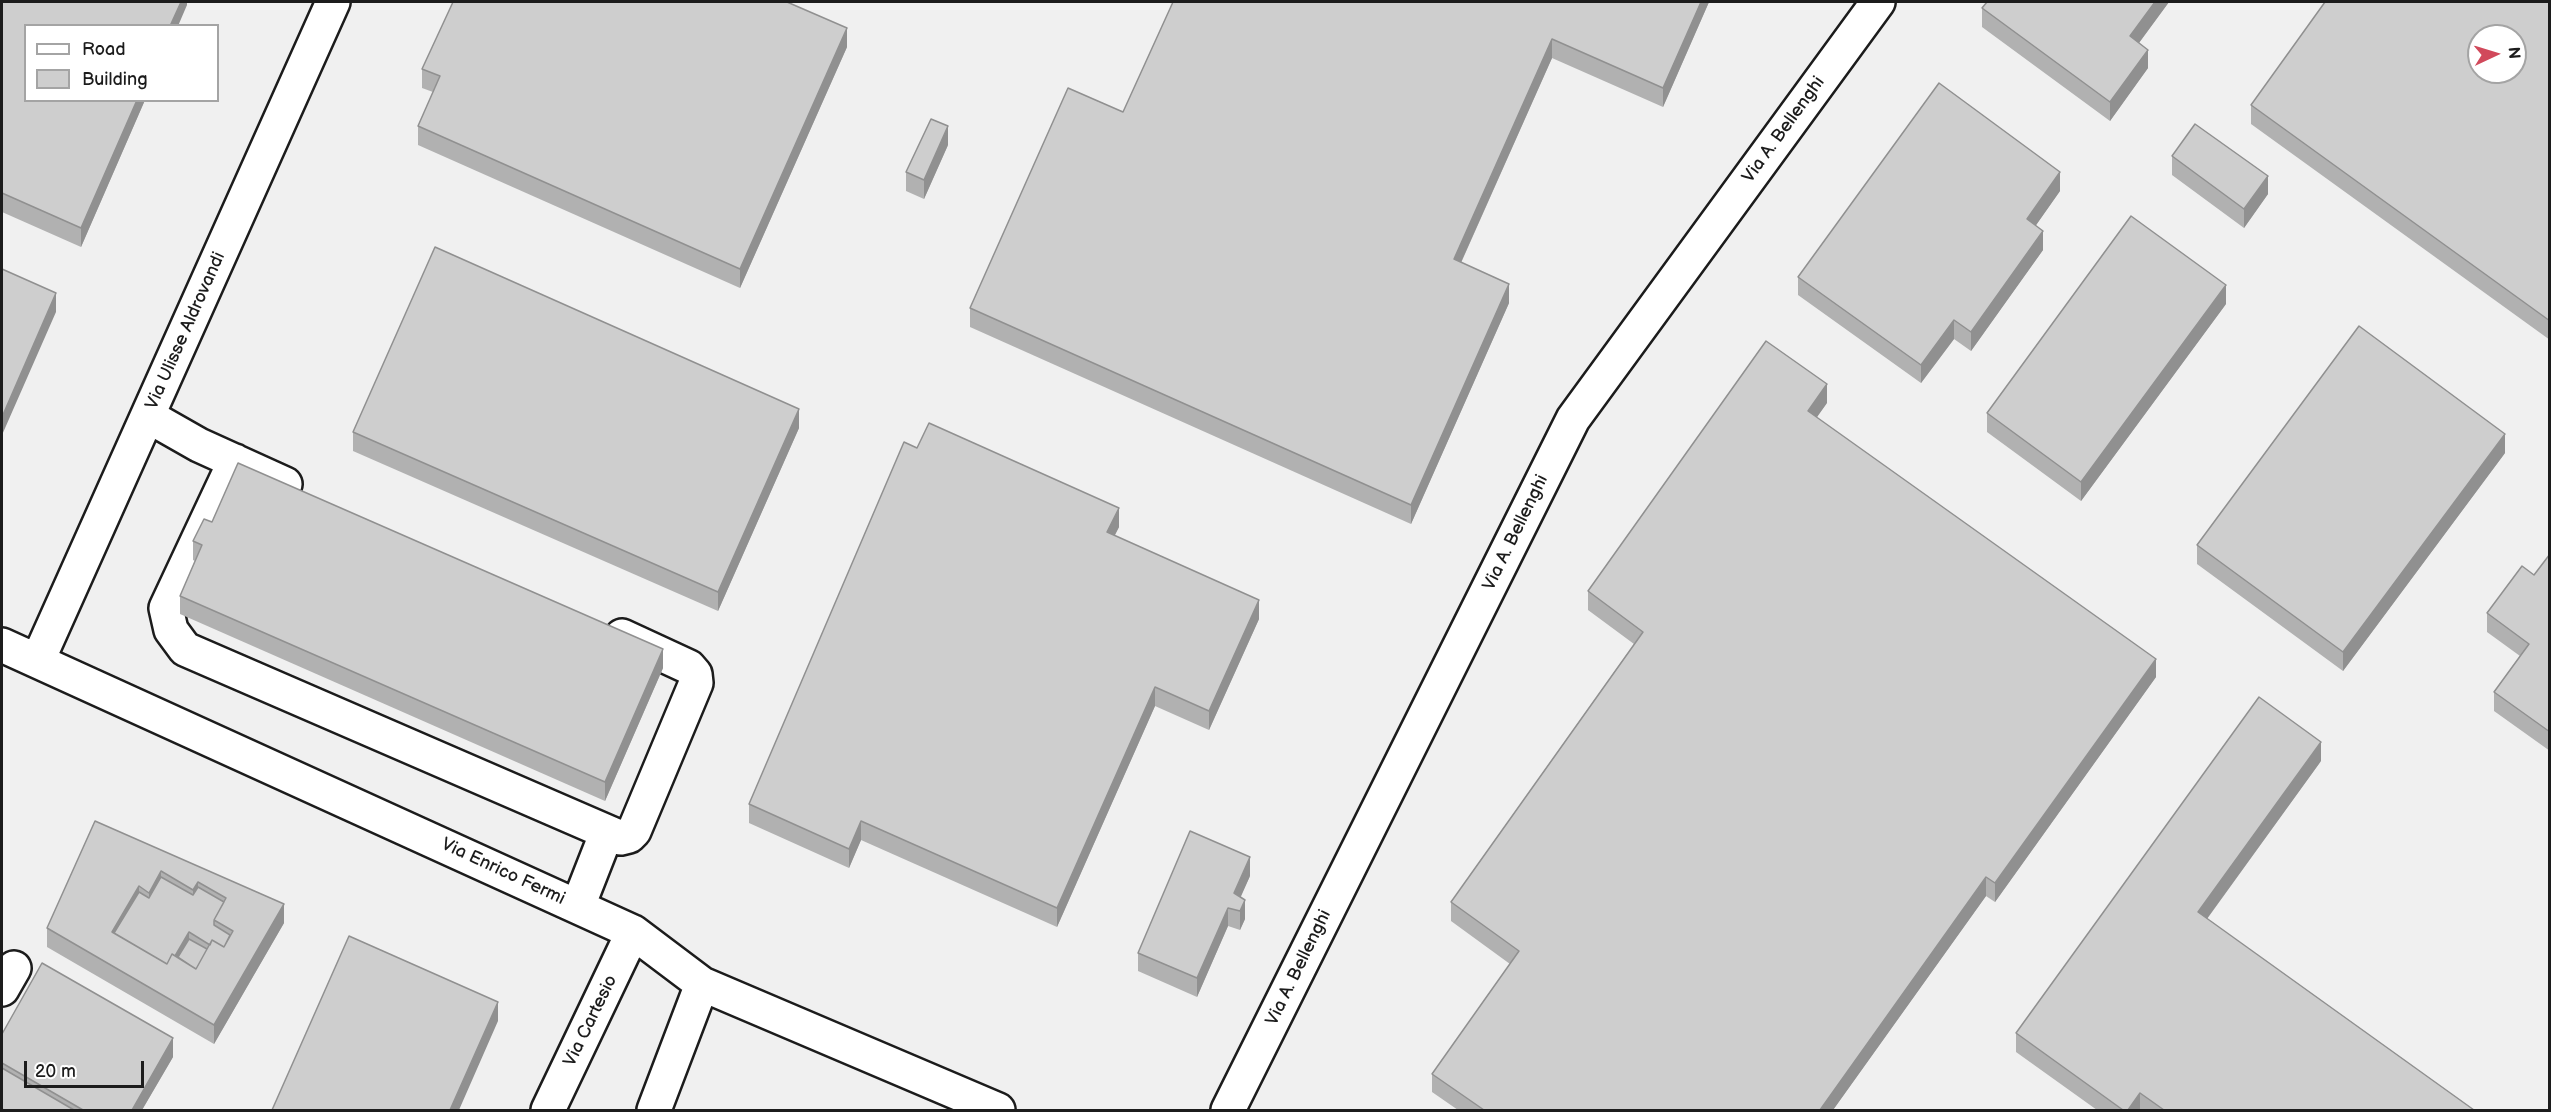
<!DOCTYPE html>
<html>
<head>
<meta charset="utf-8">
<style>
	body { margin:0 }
	#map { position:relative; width:2551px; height:1112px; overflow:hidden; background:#fff; font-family:"Balsamiq Sans",sans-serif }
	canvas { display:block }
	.frame { position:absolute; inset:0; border:3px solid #1c1c1c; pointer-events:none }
	.legend { position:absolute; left:24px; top:24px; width:195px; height:78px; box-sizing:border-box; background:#fff; border:2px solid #a4a4a4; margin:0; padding:8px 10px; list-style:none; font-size:18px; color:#1c1c1c }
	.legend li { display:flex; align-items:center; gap:12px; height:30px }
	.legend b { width:30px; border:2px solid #a4a4a4 }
	.north { position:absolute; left:2467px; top:24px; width:60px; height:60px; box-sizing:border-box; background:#fff; border:2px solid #a4a4a4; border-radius:50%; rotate:86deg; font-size:16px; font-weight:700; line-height:24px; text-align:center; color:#1c1c1c }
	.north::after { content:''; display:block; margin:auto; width:21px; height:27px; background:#d1495b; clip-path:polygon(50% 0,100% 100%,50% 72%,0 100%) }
	.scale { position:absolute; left:24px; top:1061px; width:120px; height:27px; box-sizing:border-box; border:3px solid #1c1c1c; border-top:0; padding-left:8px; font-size:18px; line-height:21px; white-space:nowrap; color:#1c1c1c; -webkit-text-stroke:4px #fff; paint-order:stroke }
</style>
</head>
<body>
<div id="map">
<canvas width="2551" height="1112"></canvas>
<div class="frame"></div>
<ul class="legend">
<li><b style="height:8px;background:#fff"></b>Road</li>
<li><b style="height:16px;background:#cecece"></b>Building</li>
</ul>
<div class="north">N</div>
<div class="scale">20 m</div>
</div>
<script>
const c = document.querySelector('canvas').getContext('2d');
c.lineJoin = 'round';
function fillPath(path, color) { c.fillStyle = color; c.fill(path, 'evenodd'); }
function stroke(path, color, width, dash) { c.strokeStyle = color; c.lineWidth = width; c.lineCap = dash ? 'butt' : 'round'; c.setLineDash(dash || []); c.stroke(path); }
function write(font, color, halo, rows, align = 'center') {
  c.font = font + ' "Balsamiq Sans",sans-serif'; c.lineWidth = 5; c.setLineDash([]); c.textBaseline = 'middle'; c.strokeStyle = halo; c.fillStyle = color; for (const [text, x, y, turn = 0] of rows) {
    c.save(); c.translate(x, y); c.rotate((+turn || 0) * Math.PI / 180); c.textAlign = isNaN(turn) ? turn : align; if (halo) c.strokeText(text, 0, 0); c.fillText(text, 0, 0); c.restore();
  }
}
fillPath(new Path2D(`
	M2 2H2549V1110H2ZM26 26H218V100H26ZM2479 36H2515V72H2479Z`), '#f0f0f0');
const minor = new Path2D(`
	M148 416 199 445 285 484
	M235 461 166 608 171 630 185 649 621 838 629 836 634 831 696 683 695 674 689 667 622 636
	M2 645 633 932 702 984 998 1110
	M38 660 333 2
	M578 906 607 832
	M2 989 14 968
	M548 1110 633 932
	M654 1110 702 984
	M1228 1110 1573 419 1878 2`);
stroke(minor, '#1c1c1c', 38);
stroke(minor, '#fff', 33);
fillPath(new Path2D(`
	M2 2H187V5L26 100H145L81 247 2 212Z
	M1173 2H1709L1663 107 1552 58 1461 263 1509 303 1411 524 970 327V308L1123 112Z
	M1987 2H2169L2139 43 2148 68 2110 121 1982 27V8Z
	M2550 2V340L2251 124V105Z
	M847 47 740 288 418 145V126L433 92 422 88V69Z
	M948 145 924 199 906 191V172Z
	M2172 156 2268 194 2244 228 2172 175Z
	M2060 191 2036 225 2043 250 1971 351 1954 339 1921 383 1798 295V277Z
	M2226 304 2081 501 1987 432V413Z
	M1827 403 1816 417 2156 677 1995 902 1986 896 1833 1110H1458L1432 1092V1074L1510 964 1451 921V902L1634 644 1588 610V591Z
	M799 428 718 611 353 451V432Z
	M917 448 1119 527 1114 536 1259 619 1209 730 1155 706 1057 927 861 840 849 868 749 823V804Z
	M2505 453 2343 671 2197 564V545Z
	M212 522 663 668 605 801 180 614V596L195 561 193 560V541Z
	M2550 554V751L2494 711V692L2520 656 2487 632V613L2534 575Z
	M2321 761 2207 919 2474 1110H2097L2016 1052V1033Z
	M95 821 284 923 214 1044 47 947V928Z
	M1250 876 1240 897 1245 919 1240 930 1228 926 1197 997 1138 971V953Z
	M2 1034 173 1057 142 1110H2Z`), '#b1b1b1');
fillPath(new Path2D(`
	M181 2H187V5L178 26H170Z
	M1701 2H1709L1663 107V88Z
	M2155 2H2169L2130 55V36Z
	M847 28V47L740 288V269Z
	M1552 39V58L1454 278V259Z
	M2148 50V68L2110 121V102Z
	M137 100H145L81 247V228Z
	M948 126V145L924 199V180Z
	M2060 172V191L2027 238V219Z
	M2268 176V194L2244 228V209Z
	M2043 231V250L1971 351V332Z
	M1509 284V303L1411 524V505Z
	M2226 285V304L2081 501V482Z
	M56 293V312L2 435V417Z
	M1954 320V339L1921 383V365Z
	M1827 384V403L1808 430V411Z
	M799 409V428L718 611V592Z
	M2505 434V453L2343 671V652Z
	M1119 508V527L1107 551V532Z
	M1259 600V619L1209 730V711Z
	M663 649V668L605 801V782Z
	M2156 659V677L1995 902V883Z
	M1155 687V706L1057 927V908Z
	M2321 742V761L2198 931V912Z
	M861 821V840L849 868V849Z
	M1250 857V876L1235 910 1234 893Z
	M161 871V890L149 912V893Z
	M1986 877V896L1833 1110H1820Z
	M198 882V900L193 908V890Z
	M139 886V905L117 941 112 932Z
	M1245 900V919L1240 930V911Z
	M284 904V923L214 1044V1025Z
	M1228 908V926L1197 997V978Z
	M189 932V945L167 970Z
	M498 1002V1021L459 1110H450Z
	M173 1038V1057L142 1110H132Z
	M2140 1093V1110H2128Z`), '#909090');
const building = new Path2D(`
	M2 2H181L170 26H26V100H137L81 228 2 193Z
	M453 2H787L847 28 740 269 418 126 440 76 422 69Z
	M1173 2H1701L1663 88 1552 39 1454 259 1509 284 1411 505 970 308 1068 88 1123 112Z
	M1987 2H2155L2130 36 2148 50 2110 102 1982 8Z
	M2325 2H2550V321L2251 105ZM2479 36H2515V72H2479Z
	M1939 83 2060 172 2027 219 2043 231 1971 332 1954 320 1921 365 1798 277Z
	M931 119 948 126 924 180 906 172Z
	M2195 124 2268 176 2244 209 2172 156Z
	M2131 216 2226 285 2081 482 1987 413Z
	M435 247 799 409 718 592 353 432Z
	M2 269 56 293 2 417Z
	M2359 326 2505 434 2343 652 2197 545Z
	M1766 341 1827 384 1808 411 2156 659 1995 883 1986 877 1820 1110H1484L1432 1074 1519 951 1451 902 1643 632 1588 591Z
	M929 423 1119 508 1107 532 1259 600 1209 711 1155 687 1057 908 861 821 849 849 749 804 904 442 917 448Z
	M238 463 663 649 605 782 180 596 202 545 193 541 204 519 212 522Z
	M2550 554V732L2494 692 2529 644 2487 613 2522 566 2534 575Z
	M2259 697 2321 742 2198 912 2474 1110H2164L2140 1093 2128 1110H2123L2016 1033Z
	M95 821 284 904 214 1025 47 928ZM161 871 193 890 198 882 226 898 214 920 233 931 224 947 212 940 196 969 172 954 167 964 112 932 139 886 149 893Z
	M1190 831 1250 857 1234 893 1245 900 1240 911 1228 908 1197 978 1138 953Z
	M161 877 193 895 198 887 224 902 214 920V925L230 935 224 947 212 940 210 945 189 932 175 956 172 954 167 964 114 933 139 892 149 898Z
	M349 936 498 1002 450 1110H272Z
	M189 939 207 949 196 969 178 957Z
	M42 963 173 1038 132 1110H83L2 1063V1034Z
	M2 1068 74 1110H4L2 1109Z`);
fillPath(building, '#cecece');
stroke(building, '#909090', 1.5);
write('18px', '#1c1c1c', '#fff', [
	["Via A. Bellenghi",1784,130,-54],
	["Via Ulisse Aldrovandi",186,331,-66],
	["Via A. Bellenghi",1516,533,-64],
	["Via Enrico Fermi",503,872,25],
	["Via A. Bellenghi",1299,968,-64],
	["Via Cartesio",591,1021,-64]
]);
</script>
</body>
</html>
